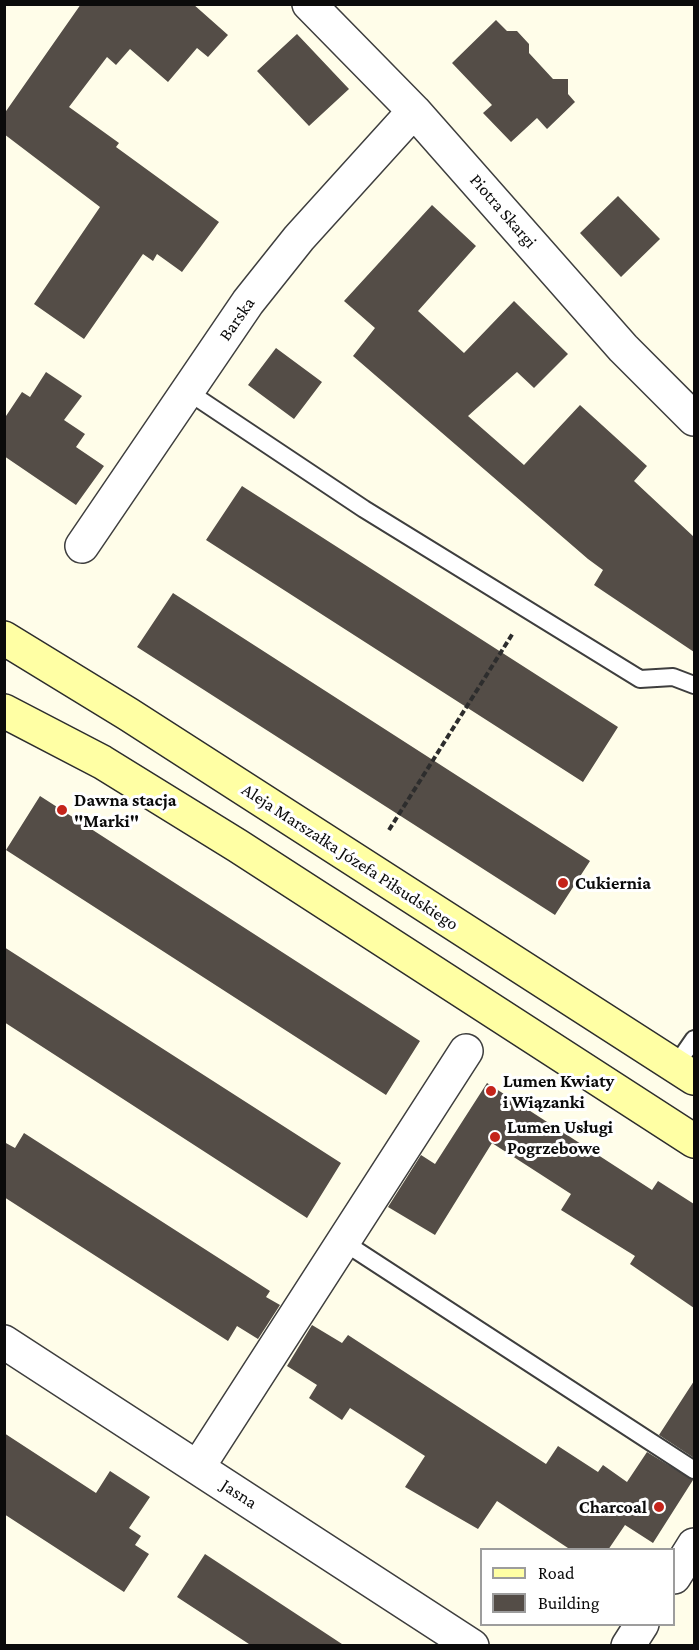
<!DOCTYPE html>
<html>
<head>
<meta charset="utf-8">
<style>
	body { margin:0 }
	#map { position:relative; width:699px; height:1650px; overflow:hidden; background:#fffde9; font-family:"Crimson Pro",serif }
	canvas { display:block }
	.frame { position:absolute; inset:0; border:6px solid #0b0b0b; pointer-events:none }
	.legend { position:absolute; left:480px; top:1548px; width:195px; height:78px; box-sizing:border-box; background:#fff; border:2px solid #9d9d9d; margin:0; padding:8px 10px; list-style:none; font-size:18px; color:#0b0b0b }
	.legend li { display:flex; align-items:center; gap:12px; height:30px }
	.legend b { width:30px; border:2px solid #9d9d9d }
</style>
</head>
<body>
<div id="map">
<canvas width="699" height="1650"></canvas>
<div class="frame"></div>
<ul class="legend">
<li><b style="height:8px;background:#ffffa4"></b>Road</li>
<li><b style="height:16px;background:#544d47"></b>Building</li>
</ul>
</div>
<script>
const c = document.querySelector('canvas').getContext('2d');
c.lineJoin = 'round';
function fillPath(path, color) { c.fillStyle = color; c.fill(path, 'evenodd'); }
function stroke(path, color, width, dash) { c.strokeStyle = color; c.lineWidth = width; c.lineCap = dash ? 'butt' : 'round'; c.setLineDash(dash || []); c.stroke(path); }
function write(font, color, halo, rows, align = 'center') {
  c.font = font + ' "Crimson Pro",serif'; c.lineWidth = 6; c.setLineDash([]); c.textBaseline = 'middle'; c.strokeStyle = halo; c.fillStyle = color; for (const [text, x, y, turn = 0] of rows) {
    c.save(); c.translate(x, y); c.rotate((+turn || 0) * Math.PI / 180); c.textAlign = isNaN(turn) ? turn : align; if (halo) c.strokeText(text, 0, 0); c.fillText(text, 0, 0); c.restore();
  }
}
fillPath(new Path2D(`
	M81 4H193L228 35 208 57 197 48 168 82 130 49 116 65 107 57 69 107 119 143 116 147 219 222 182 272 157 254 153 261 143 254 84 339 34 304 100 207 4 134V114Z
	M496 20 507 31H517L529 44V53L553 79H568V94L575 102 547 129 537 118 511 142 483 113 492 105 452 63Z
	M297 34 349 89 309 126 257 71Z
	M618 196 660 239 621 277 580 233Z
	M432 205 476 246 418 311 464 353 514 301 568 354 534 388 517 372 468 416 524 465 580 405 647 466 634 481 694 537V652L594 585 603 570 588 559 353 356 375 328 344 301Z
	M276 348 322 382 294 419 248 385Z
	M46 372 82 396 64 420 85 434 76 447 104 466 76 505 4 456V419L22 392 30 397Z
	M242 486 618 727 583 782 206 540Z
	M173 593 590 861 555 915 137 647Z
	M40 796 420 1041 386 1095 6 850Z
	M4 947 341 1163 307 1218 4 1022Z
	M487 1083 652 1190 658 1181 694 1204V1308L630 1264 635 1256 561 1210 571 1194 492 1143 435 1235 388 1207 421 1155 435 1164Z
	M24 1133 270 1291 266 1297 280 1305 258 1339 237 1326 228 1341 4 1197V1142L15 1148Z
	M312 1325 342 1343 348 1335 546 1464 558 1446 598 1472 603 1465 627 1482 647 1452 693 1480 653 1543 625 1525 608 1550H571L497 1501 478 1529 405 1487 425 1456 350 1408 342 1420 309 1398 317 1385 287 1366Z
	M694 1381V1458L659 1435Z
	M4 1433 96 1493 110 1471 150 1497 129 1528 141 1536 135 1545 149 1554 124 1592 4 1514Z
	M205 1554 345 1646H252L177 1597Z`), '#544d47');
const service = new Path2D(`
	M187 391 364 509 640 679 673 677 694 685
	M676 1065 694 1039
	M342 1241 694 1470`);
const minor = new Path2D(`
	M309 4 414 111 623 348 694 419
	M82 546 248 302 299 238 414 111
	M4 1342 472 1646
	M198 1467 466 1051
	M674 1577 694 1545
	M628 1646 642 1624`);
const secondary = new Path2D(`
	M4 638 128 714 694 1078
	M4 711 102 762 238 846 694 1141`);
stroke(service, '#3e3e3e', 20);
stroke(minor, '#3e3e3e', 36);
stroke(secondary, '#2d2d2d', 36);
stroke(new Path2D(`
	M389 830 513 633`), '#2d2d2d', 4, [6, 3]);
stroke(service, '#fff', 16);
stroke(minor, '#fff', 33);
stroke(secondary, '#ffffa4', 33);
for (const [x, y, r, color] of [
	[62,810,6,"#c4241a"],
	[563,883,6,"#c4241a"],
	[491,1091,6,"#c4241a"],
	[495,1137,6,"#c4241a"],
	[659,1507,6,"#c4241a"]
]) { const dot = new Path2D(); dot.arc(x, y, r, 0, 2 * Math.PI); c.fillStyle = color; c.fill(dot); stroke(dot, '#fff', 2); }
write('18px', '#0b0b0b', '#fff', [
	["Piotra Skargi",503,211,49],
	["Barska",237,319,-55],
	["Aleja Marszałka Józefa Piłsudskiego",350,857,33],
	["Jasna",239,1494,33]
]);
write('bold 18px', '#0b0b0b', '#fff', [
	["Dawna stacja",74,800],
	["\"Marki\"",74,821],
	["Cukiernia",575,883],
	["Lumen Kwiaty",503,1081],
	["i Wiązanki",503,1102],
	["Lumen Usługi",507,1127],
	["Pogrzebowe",507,1148],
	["Charcoal",647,1507,"right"]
], 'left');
</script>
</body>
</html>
